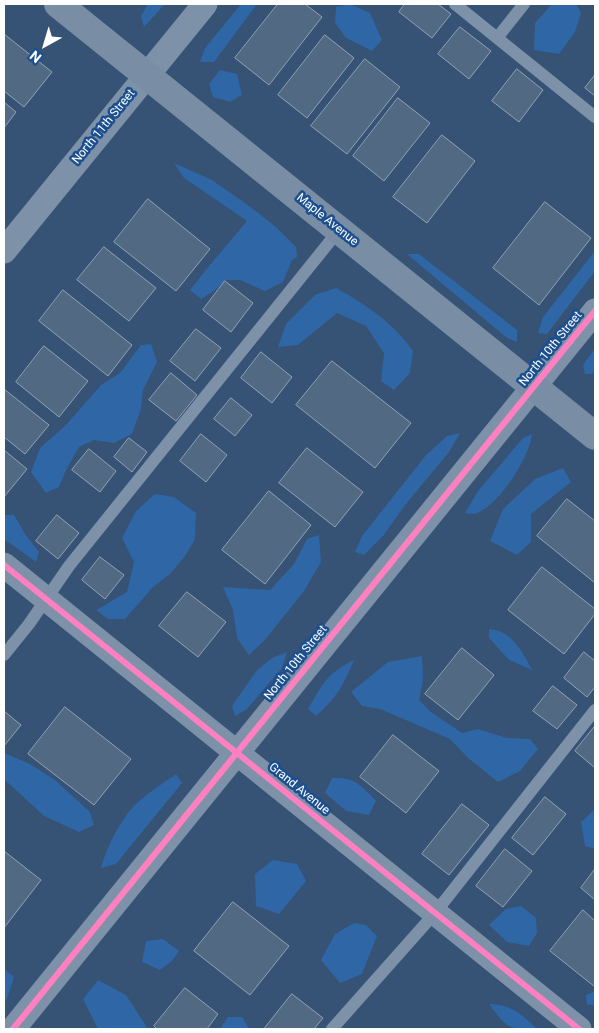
<!DOCTYPE html>
<html>
<head>
<meta charset="utf-8">
<style>
	body { margin:0 }
	#map { position:relative; width:599px; height:1033px; overflow:hidden; background:#365274; font-family:Roboto,sans-serif }
	canvas { display:block }
	.frame { position:absolute; inset:0; border:5px solid #fff; pointer-events:none }
	.north { position:absolute; left:20px; top:20px; width:50px; height:50px; -webkit-text-stroke:4px #1b4f8f; paint-order:stroke; rotate:219deg; font-size:14px; font-weight:700; line-height:20px; text-align:center; color:#fff }
	.north::after { content:''; display:block; margin:auto; width:18px; height:22px; background:#fff; clip-path:polygon(50% 0,100% 100%,50% 72%,0 100%) }
</style>
</head>
<body>
<div id="map">
<canvas width="599" height="1033"></canvas>
<div class="frame"></div>
<div class="north">N</div>
</div>
<script>
const c = document.querySelector('canvas').getContext('2d');
c.lineJoin = 'round';
function fillPath(path, color) { c.fillStyle = color; c.fill(path, 'evenodd'); }
function stroke(path, color, width, dash) { c.strokeStyle = color; c.lineWidth = width; c.lineCap = dash ? 'butt' : 'round'; c.setLineDash(dash || []); c.stroke(path); }
function write(font, color, halo, rows, align = 'center') {
  c.font = font + ' Roboto,sans-serif'; c.lineWidth = 5; c.setLineDash([]); c.textBaseline = 'middle'; c.strokeStyle = halo; c.fillStyle = color; for (const [text, x, y, turn = 0] of rows) {
    c.save(); c.translate(x, y); c.rotate((+turn || 0) * Math.PI / 180); c.textAlign = isNaN(turn) ? turn : align; if (halo) c.strokeText(text, 0, 0); c.fillText(text, 0, 0); c.restore();
  }
}
fillPath(new Path2D(`
	M148 4H165L144 27 141 16Z
	M241 4H257L214 62H200L205 48Z
	M350 4 370 13 382 40 372 51 346 38 335 23 336 7Z
	M552 4H576L581 13 575 32 559 54 534 50 535 23Z
	M220 70 237 74 242 95 230 102 213 97 209 84Z
	M174 163 212 180 252 208 277 228 296 247 297 257 292 260 283 282 265 291 240 280H226L214 291 201 299 190 290 209 266 247 221 184 178Z
	M595 251V271L547 334 538 333 543 317Z
	M407 254H419L517 330V342L507 338Z
	M336 288C364 303 395 324 413 351L410 373 394 390 381 381 384 353 366 326 337 313 298 345 278 347 286 324 315 295Z
	M151 344 157 362 143 390 141 409 132 434 114 443 94 440 79 447 66 470 59 487 46 493 31 472 40 448 65 426 101 385 120 373 141 345Z
	M595 348V370L592 374H585L583 365Z
	M460 433 449 452 406 504 383 536 364 555 355 552 362 536 426 455 447 436Z
	M532 434C530 457 499 505 477 513 473 515 469 513 465 513L478 491 523 438Z
	M563 468 571 482 531 514V542L517 555 490 541 503 509 535 479Z
	M155 494 174 497 196 513 195 539 185 556 170 574 153 587 125 619H108L96 610 127 592 134 562 122 538 136 511Z
	M4 515H14L25 534 39 552 36 562 4 539Z
	M319 535 321 562 304 591 264 641 249 655 237 638 233 610 223 587 270 590 294 564 307 539Z
	M489 629C511 630 523 652 532 670L509 660 489 638Z
	M287 652 282 668 247 709 235 716 232 706 257 670 272 658Z
	M422 656 423 681 419 700 431 712 462 733 478 729 507 738 530 739 538 749 520 771 498 782 468 758 450 739 380 709 362 706 351 692 388 662Z
	M354 660C345 683 335 700 316 716L308 709C323 683 326 674 354 660Z
	M4 753 30 764 55 780 90 812 94 825 79 832 44 816 4 779Z
	M176 774 182 783 116 864 101 868C106 849 116 829 128 813 138 799 162 784 176 774Z
	M332 778C355 777 361 785 376 801L369 815 346 811 325 793Z
	M595 809V849L585 846 581 822Z
	M273 860 297 864 306 881 279 914 256 906 255 874Z
	M521 906 536 918 537 933 529 946 507 942 489 925 506 909Z
	M354 923 366 925 377 936 362 974 340 983 321 960 335 934Z
	M163 939 179 951 172 961 160 970 142 962 146 941Z
	M4 969 14 977 7 999 4 1003Z
	M98 980 126 995 148 1029H98L83 999Z
	M595 991V1006L587 1004 586 995Z
	M489 1004C513 1005 520 1013 537 1029 507 1029 507 1028 489 1004Z
	M228 1017H242L249 1029H220Z`), '#2f66a5');
const building = new Path2D(`
	M278 4H305L322 17 269 85 235 58Z
	M405 4H438L451 14 432 38 399 12Z
	M460 27 491 51 469 79 438 54Z
	M4 34 52 72 24 107 4 91Z
	M325 35 354 58 307 118 278 95Z
	M365 59 400 87 347 154 311 126Z
	M517 69 543 90 519 122 492 101Z
	M595 75V96L585 88Z
	M398 98 430 123 384 181 353 156Z
	M4 102 16 112 4 128Z
	M442 135 475 161 427 223 393 197Z
	M148 199 210 249 176 291 114 242Z
	M545 202 591 238 539 305 493 268Z
	M104 247 156 288 129 321 77 280Z
	M225 281 253 303 231 332 203 310Z
	M63 290 132 345 108 376 39 321Z
	M196 329 221 348 195 381 170 361Z
	M44 346 88 381 59 417 16 382Z
	M261 352 292 377 272 403 241 378Z
	M332 361 411 423 375 468 296 405Z
	M171 373 197 395 176 421 149 400Z
	M4 389 49 425 25 454 4 437Z
	M231 398 252 415 235 436 214 419Z
	M201 434 227 455 206 482 180 461Z
	M129 438 147 452 132 472 114 457Z
	M307 448 363 492 335 527 279 483Z
	M89 449 116 471 100 492 72 470Z
	M4 450 27 469 4 497Z
	M269 491 311 525 265 584 222 550Z
	M567 499 595 521V583L537 536Z
	M57 515 79 533 58 559 36 541Z
	M100 557 124 575 105 599 82 580Z
	M542 567 595 609V614L564 654 508 610Z
	M187 592 226 622 198 657 159 626Z
	M462 648 494 675 458 720 425 694Z
	M584 652 595 661V687L587 697 564 678Z
	M553 686 577 705 557 729 533 711Z
	M65 707 131 759 94 805 28 754Z
	M4 711 21 725 4 746Z
	M595 726V768L575 751Z
	M393 735 439 771 406 813 360 777Z
	M545 797 566 814 533 855 512 838Z
	M462 804 489 825 449 875 422 854Z
	M505 849 532 871 503 907 476 886Z
	M4 851 41 880 4 928Z
	M595 869V900L581 888Z
	M233 902 289 946 250 995 194 951Z
	M583 910 595 921V987L550 951Z
	M185 988 218 1014 207 1029H157L154 1026Z
	M292 994 323 1018 314 1029H264Z`);
fillPath(building, '#526984');
stroke(building, '#92a2b6', 1);
stroke(new Path2D(`
	M455 4 595 117
	M497 38 524 4
	M4 655 29 624 69 566 339 230
	M332 1029 435 913 595 710`), '#7d92a8', 12);
stroke(new Path2D(`
	M4 251 205 4
	M4 565 579 1029
	M13 1029 595 311`), '#7d92a8', 25);
stroke(new Path2D(`
	M58 4 595 436`), '#798da4', 28);
stroke(new Path2D(`
	M4 565 579 1029
	M13 1029 595 311`), '#ff80c0', 6);
write('12px', '#fff', '#1b4f8f', [
	["North 11th Street",104,127,-51],
	["Maple Avenue",327,220,39],
	["North 10th Street",551,349,-51],
	["North 10th Street",296,663,-51],
	["Grand Avenue",299,789,39]
]);
</script>
</body>
</html>
